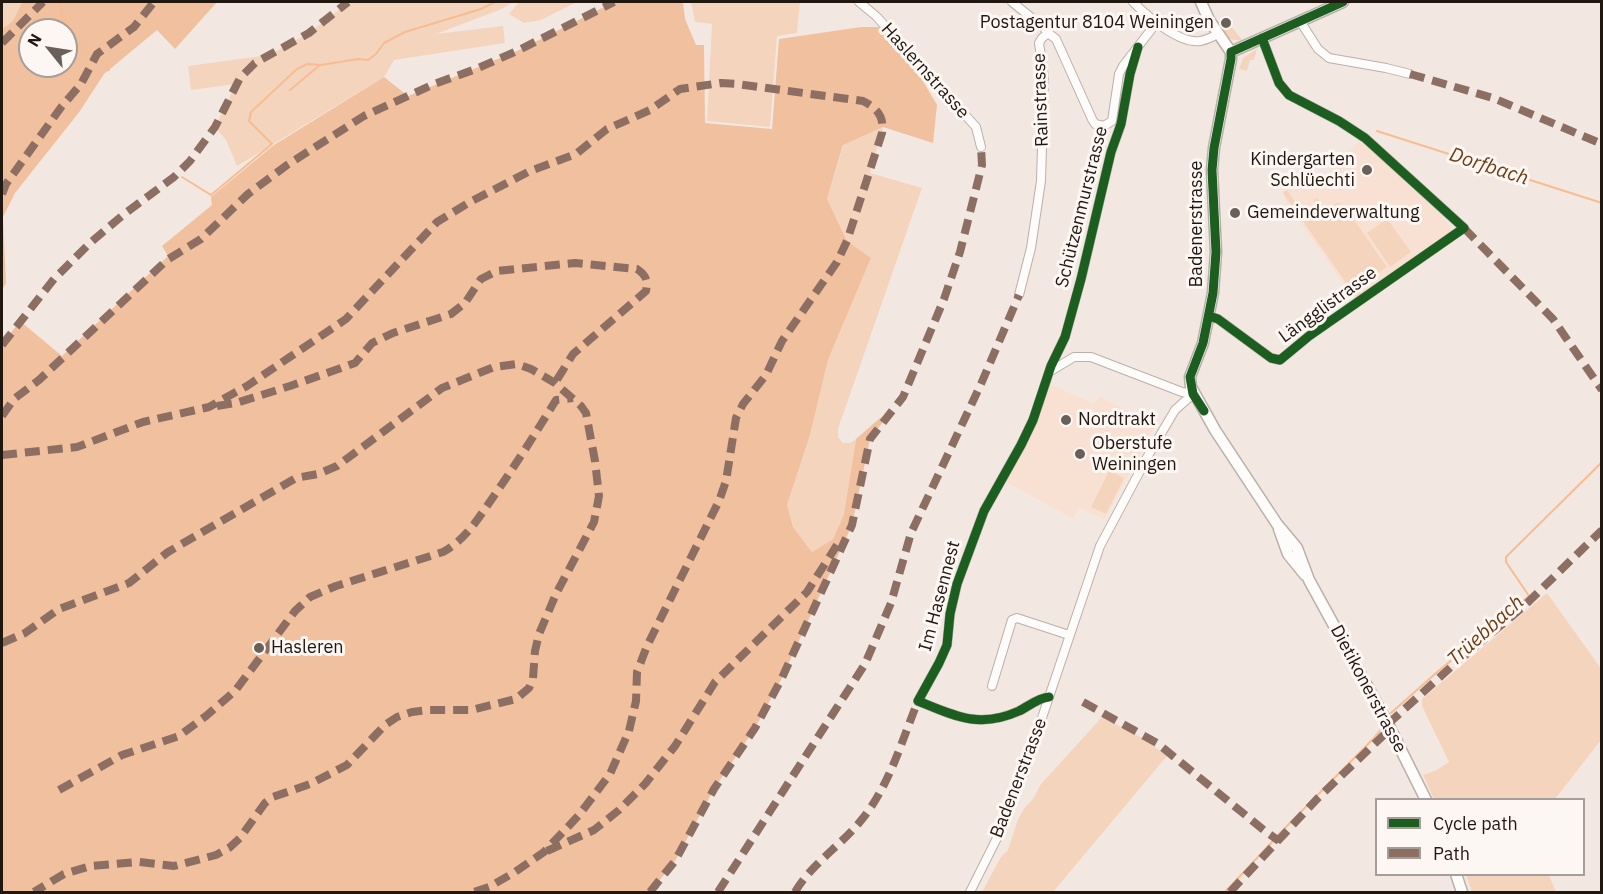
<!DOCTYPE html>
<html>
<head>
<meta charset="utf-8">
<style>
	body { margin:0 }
	#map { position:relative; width:1603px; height:894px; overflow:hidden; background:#f3e8e1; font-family:"IBM Plex Sans",sans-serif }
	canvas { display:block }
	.frame { position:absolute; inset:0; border:3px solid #201711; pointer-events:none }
	.legend { position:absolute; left:1375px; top:798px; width:210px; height:78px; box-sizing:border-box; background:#fdf7f4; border:2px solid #a59d99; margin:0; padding:8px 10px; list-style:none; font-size:18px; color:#201711 }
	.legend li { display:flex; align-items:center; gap:12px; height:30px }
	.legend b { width:30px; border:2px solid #a59d99 }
	.north { position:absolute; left:18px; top:18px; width:60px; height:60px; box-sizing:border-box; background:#fdf7f4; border:2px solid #a59d99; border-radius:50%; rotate:300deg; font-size:16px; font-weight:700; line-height:24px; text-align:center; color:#201711 }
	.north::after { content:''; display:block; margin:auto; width:21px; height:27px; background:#6a605a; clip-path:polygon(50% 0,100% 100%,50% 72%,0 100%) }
</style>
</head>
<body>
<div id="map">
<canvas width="1603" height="894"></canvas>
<div class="frame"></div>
<ul class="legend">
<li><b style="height:8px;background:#1b5e20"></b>Cycle path</li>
<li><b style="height:8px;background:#8d6e63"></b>Path</li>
</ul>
<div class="north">N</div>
</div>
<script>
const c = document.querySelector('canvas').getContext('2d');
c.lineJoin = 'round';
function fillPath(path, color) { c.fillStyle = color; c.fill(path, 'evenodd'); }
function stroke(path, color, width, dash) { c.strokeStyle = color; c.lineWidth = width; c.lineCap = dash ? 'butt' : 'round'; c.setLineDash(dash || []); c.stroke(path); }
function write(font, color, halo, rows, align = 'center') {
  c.font = font + ' "IBM Plex Sans",sans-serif'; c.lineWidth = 6; c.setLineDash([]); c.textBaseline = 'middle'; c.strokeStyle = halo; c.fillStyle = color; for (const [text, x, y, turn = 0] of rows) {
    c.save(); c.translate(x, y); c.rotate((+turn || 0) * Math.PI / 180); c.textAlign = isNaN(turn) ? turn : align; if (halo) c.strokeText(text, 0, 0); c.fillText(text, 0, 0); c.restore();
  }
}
fillPath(new Path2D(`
	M1361 139 1401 174 1438 211 1453 231 1356 302 1286 202 1282 191 1288 181 1306 185 1322 181Z
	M1049 384 1094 403 1100 396 1155 426 1104 520 1080 508 1073 519 1006 482 1039 412Z`), '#f8e1d3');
fillPath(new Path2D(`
	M2 2H22L13 21 2 29Z
	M349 2H513L502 9 436 34 503 26 505 43 394 60 384 77 237 166 226 140 215 127 236 84 191 90 188 66 269 55 309 33Z
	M519 2H577L541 20 524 23 509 14Z
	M691 2H800L797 33 777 36 770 127 707 121 712 24 695 22Z
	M1230 25 1243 41 1229 39 1221 31Z
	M1257 49 1254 60H1250L1247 71 1239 69 1243 58Z
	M883 127 870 173 922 188 838 429V437L843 443H850L856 439 844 514 833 539 812 552 793 527 787 505 810 435 828 360 871 258 847 241 827 199 844 144Z
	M1287 190 1304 215 1316 207 1313 201 1317 198 1326 210 1338 202 1345 212 1347 210 1387 267 1357 288 1361 294 1356 297 1283 193Z
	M1387 219 1411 252 1390 267 1367 233Z
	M1109 471 1124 478 1106 514 1091 507Z
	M1547 593 1602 670 1601 740 1555 799H1434L1423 775 1437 770 1449 762 1422 706V699Z
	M1102 717 1146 740 1167 756 1053 892H982L1001 857 1008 850 1018 819 1026 806 1033 799 1041 784Z
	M1466 875H1549L1556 892H1472Z`), '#f5d4bd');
fillPath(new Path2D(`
	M22 2H217L175 49 157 30 104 74 80 111 15 193 3 217 6 283 2 290V29L13 21ZM30 30H66V66H30Z
	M614 2H683L685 19 696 45H704L705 123 772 129 779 39 861 27H879L917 71 937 105 933 143 883 127 843 145 827 199 847 241 871 258 828 360 810 435 787 505 793 527 812 552 833 539 844 514 856 439 880 418 889 414 870 439 852 525 781 680 755 728 714 789 675 861 650 892H2V342L3 343 20 321 62 356 168 256 162 246 212 205 211 197 274 145 384 77 408 96 517 51Z`), '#f1c09e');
stroke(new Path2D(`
	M58 2 61 7 62 17 67 22 75 41 89 55
	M100 60 106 64 109 70
	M290 90 320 65
	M1377 131 1602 203
	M182 177 211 195 272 144 249 121 251 112 297 69 307 64 321 65 358 59 368 60 376 54 384 43 405 32 481 9 495 2
	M1391 713 1436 673 1529 596 1506 562V557L1602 462
	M1277 836 1374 738 1381 729
	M1225 892 1273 841`), '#f8bc92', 2);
const minor = new Path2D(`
	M859 2 876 16 976 127 981 147
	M1012 2 1043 27 1048 33
	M1133 2C1147 16 1179 44 1200 41 1207 40 1212 37 1218 34
	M1300 21 1318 49 1329 58 1386 68 1410 74
	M1019 295 1031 248 1041 181 1044 77 1039 43 1042 38 1048 33 1056 39 1092 119 1095 124 1104 126 1112 121 1119 74 1123 66 1157 22
	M1209 316 1218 319 1271 358 1280 360 1309 336 1464 228 1365 138 1339 121 1289 95 1279 83 1262 38
	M1049 372 1074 357H1091L1182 392 1193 394
	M992 686 1012 620 1017 618 1069 635
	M1049 697C1038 698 1029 706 1019 711 979 729 955 716 918 701L939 663 947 645 950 614 957 584 984 511 1021 445 1033 420 1051 366 1065 337 1081 279 1111 152 1121 124 1130 74 1138 47
	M970 892 997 838 1022 777 1100 546 1149 454 1175 410 1193 394`);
const tertiary = new Path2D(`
	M1201 2 1209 20 1231 52
	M1231 52V59L1214 148 1212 170 1216 252 1213 293 1203 343 1190 377 1191 387 1215 430 1277 524 1297 548 1309 580 1388 724 1426 800
	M1231 52 1343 2
	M1279 529 1288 554 1305 575
	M1456 874 1462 892`);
stroke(minor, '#bab0aa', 10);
stroke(tertiary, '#bab0aa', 13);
stroke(minor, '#fdfcfa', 8);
stroke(tertiary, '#fdfcfa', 10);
stroke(new Path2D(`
	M2 43 43 2
	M1410 74 1493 98 1602 144
	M2 194 6 184 62 106 81 84 97 54 134 27 154 2
	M1464 228 1553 319 1602 390
	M2 345 54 279 90 243 123 215 174 177 190 161 215 127 240 78 255 63 309 33 348 2
	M217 406 236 403 290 386 355 363 372 343 393 333 451 314 465 303 481 279 497 271 575 263 637 269C646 275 648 280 646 291L573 354 555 383
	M2 416 14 399 39 380 167 260 201 239 248 194 287 165 364 116 434 84 476 69 517 51 614 2
	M2 455 77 447 143 422 209 407 247 386 346 319 437 222 470 202 530 171 576 154 607 129 650 110 680 89 721 83 737 84 863 101C878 109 884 116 882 133L847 241 837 262 782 341 766 375 743 404 736 418 726 481 719 501 647 646 637 672 636 701 629 731 610 774 579 815 544 852 515 872 489 887 474 892
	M2 643 25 633 59 609 129 583 168 552 296 478 318 474 337 466 442 388 494 367 517 364 531 369 555 383 581 406 586 413 595 461 599 496 594 522 556 594 539 634 535 651 533 678 529 688 516 699 471 710H429L412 712 397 717 385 725 347 765 310 784 273 797 265 803 240 838 229 848 216 855 174 866 139 862 91 866 64 874 34 892
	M1083 702 1157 743 1265 831 1279 841
	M1388 724 1452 666 1523 607 1602 530
	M59 790 122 755 179 736 206 716 235 691 295 611 310 597 336 586 443 552C468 538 481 514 498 490 518 461 537 431 556 400L573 398
	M547 851 594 830 619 810 645 784 675 746 715 682 807 592 837 545
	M650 892 675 861 714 789 755 728 781 680 852 525 870 439 903 397 944 299 960 252 982 165 981 147
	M718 892 865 664 891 603 911 533 981 384 1019 295
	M795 892C812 863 842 845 863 818 890 784 902 740 918 701
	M1230 892 1318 798 1390 729`), '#8d6e63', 8, [15, 8]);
stroke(new Path2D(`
	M1231 52 1343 2
	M1209 316 1218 319 1271 358 1280 360 1309 336 1464 228 1365 138 1339 121 1289 95 1279 83 1262 38
	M1204 411 1193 394 1190 377 1203 343 1213 293 1216 252 1212 170 1214 148 1231 59V52
	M1049 697C1038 698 1029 706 1019 711 979 729 955 716 918 701L939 663 947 645 950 614 957 584 984 511 1021 445 1033 420 1051 366 1065 337 1081 279 1111 152 1121 124 1130 74 1138 47`), '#1b5e20', 9);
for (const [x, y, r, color] of [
	[1226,23,6,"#6a605a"],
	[1367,170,6,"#6a605a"],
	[1235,213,6,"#6a605a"],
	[1066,420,6,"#6a605a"],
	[1080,454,6,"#6a605a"],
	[259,648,6,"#6a605a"]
]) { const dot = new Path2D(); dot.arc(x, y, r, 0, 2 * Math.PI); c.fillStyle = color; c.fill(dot); stroke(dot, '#fdf7f4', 2); }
write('18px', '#201711', '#fdf7f4', [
	["Postagentur 8104 Weiningen",1214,23,"right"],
	["Kindergarten",1355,160,"right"],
	["Schlüechti",1355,181,"right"],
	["Gemeindeverwaltung",1247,213],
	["Nordtrakt",1078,420],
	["Oberstufe",1092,444],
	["Weiningen",1092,465],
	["Hasleren",271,648]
], 'left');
write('18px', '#201711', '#fdf7f4', [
	["Haslernstrasse",925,71,48],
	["Rainstrasse",1041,100,-92],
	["Schützenmurstrasse",1082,207,-76],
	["Badenerstrasse",1197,224,-90],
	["Längglistrasse",1328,305,-36],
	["Im Hasennest",940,596,-75],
	["Dietikonerstrasse",1368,689,62],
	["Badenerstrasse",1019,778,-69]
]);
write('italic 20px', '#6f3c12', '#fdf7f4', [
	["Dorfbach",1489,167,18],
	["Trüebbach",1486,631,-42]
]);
</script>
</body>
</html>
